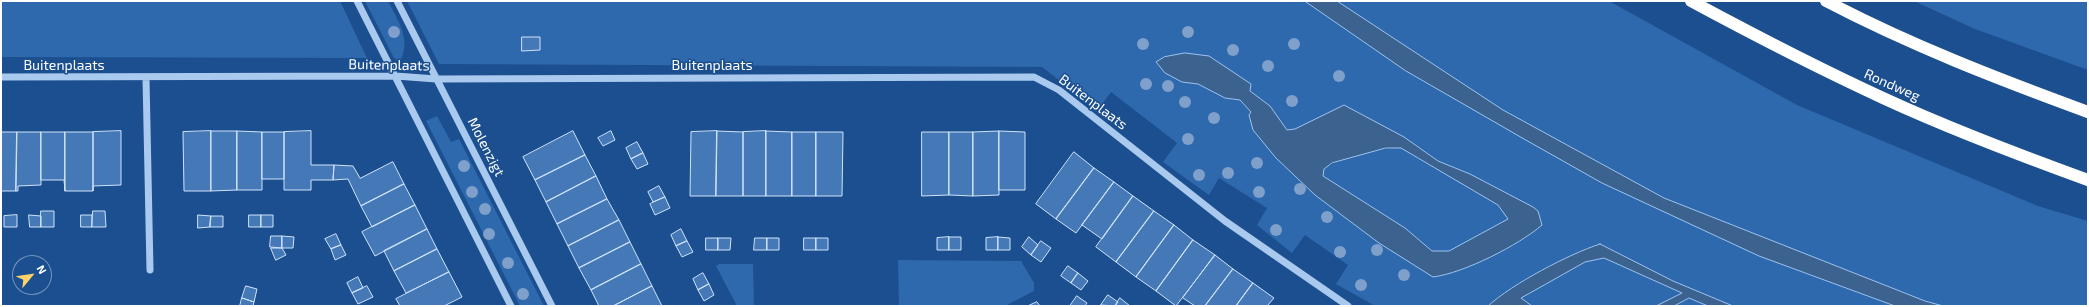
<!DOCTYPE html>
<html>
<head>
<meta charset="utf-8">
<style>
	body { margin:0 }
	#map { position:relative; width:2089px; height:307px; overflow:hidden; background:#1b4f8f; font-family:"Exo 2",sans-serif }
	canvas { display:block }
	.frame { position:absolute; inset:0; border:2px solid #fff; pointer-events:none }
	.north { position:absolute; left:12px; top:255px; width:40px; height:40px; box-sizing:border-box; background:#1b4f8f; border:1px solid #7695bc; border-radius:50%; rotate:61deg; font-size:11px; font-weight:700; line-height:16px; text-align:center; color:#fff }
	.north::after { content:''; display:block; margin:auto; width:14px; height:18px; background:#ffd166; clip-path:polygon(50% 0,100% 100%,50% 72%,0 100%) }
</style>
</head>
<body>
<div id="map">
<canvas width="2089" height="307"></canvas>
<div class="frame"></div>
<div class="north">N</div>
</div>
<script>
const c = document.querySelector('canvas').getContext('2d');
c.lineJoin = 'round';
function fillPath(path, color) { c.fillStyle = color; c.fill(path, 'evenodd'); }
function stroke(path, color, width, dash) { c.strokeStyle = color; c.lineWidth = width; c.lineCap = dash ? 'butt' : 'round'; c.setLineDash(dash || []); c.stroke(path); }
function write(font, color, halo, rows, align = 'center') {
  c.font = font + ' "Exo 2",sans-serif'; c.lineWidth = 3; c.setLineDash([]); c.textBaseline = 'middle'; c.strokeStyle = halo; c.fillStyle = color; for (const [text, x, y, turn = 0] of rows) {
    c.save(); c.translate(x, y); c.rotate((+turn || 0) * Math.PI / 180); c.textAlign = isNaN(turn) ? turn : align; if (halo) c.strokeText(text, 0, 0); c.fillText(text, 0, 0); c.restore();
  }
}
fillPath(new Path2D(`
	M1 1H340L367 58 1 57Z
	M365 1H388C397 19 411 39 401 59L398 60 394 58Z
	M407 1H1305L1406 71 1524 139 1785 266 1895 306H1733L1673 281 1600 244C1569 254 1511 284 1488 306H1375L1336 284 1348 265 1305 235 1292 253 1257 225 1267 208 1219 178 1209 195 1163 162 1177 143 1111 92 1098 110 1042 67 439 64ZM1157 62 1250 91 1270 106 1287 130 1378 125 1404 137 1438 161 1470 174 1533 207 1542 225C1514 250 1475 264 1440 276L1379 243 1315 195 1276 158 1252 112 1240 100 1225 98 1198 84 1182 82 1165 73Z
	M1337 1H1609L1797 105 2038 206 2088 221V306H1943L1925 301 1664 198 1503 110Z
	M1914 1H2088V70L1975 29Z
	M437 116 451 142 459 139 544 306H520L426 121Z
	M1400 147 1498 205 1509 219 1449 251H1432L1405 228 1323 176 1324 169C1342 156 1379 149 1400 147Z
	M1604 258 1682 293 1656 306H1532L1520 298 1585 262Z
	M898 260 1021 261 1034 283V291L1005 306H899Z
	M719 264H753L754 306H737L716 266Z
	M1689 298 1708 306H1674Z`), '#2e69ad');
const water = new Path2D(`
	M1305 1H1337L1503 110 1664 198 1925 301 1943 306H1895L1759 256 1602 183 1524 139 1406 71Z
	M1185 53 1209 56 1251 84 1250 91 1270 106 1287 130 1295 129 1344 105 1404 137 1438 161 1470 174 1533 207 1538 211 1542 225C1519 245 1464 273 1433 277L1379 243 1315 195 1276 158 1253 130 1249 115 1251 112 1240 100 1225 98 1198 84 1182 82 1165 73 1156 62 1164 57ZM1386 148H1401L1498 205 1508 219 1449 251H1432L1405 228 1323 176 1324 169 1332 163Z
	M1600 244 1673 281 1733 306H1708L1689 298 1674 306H1656L1682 293 1604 258 1585 262 1521 298 1532 306H1488C1512 284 1569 254 1600 244Z`);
fillPath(water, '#3c6290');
stroke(water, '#9cc4f0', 1);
const building = new Path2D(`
	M522 37H540V50L522 51Z
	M121 131V185L93 186V191V132Z
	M211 131H237V190L211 191Z
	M211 131V191H184L183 132Z
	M237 131 262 132V190H237Z
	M311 131V165H334L333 180H311V190H284V132Z
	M573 131 585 155 535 180 523 157Z
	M611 131 615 140 603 146 598 138Z
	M717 131 743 132V196H716Z
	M717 131 716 196H690L691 132Z
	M766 131 792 132V196H766Z
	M766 131V196H743V132Z
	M999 131 1025 132V190H999Z
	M1 132H17L16 191H1Z
	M17 132H41V185L18 186V191H16Z
	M41 132H65V191L64 180H41Z
	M65 132H93V191H65Z
	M262 132H284V179H262Z
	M792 132H816V196H792Z
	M816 132H843L842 196H816Z
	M922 132H949V195L922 196Z
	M949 132H973V196L949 195Z
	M973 132 999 131V195L973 196Z
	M637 142 643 153 631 159 626 148Z
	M1074 152 1094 168 1056 219 1036 204Z
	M643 153 648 164 637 169 631 159Z
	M585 155 596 176 546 202 535 180Z
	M393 162 404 184 361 206 348 179 333 180 334 165 353 166 360 178Z
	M1094 168 1114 182 1076 233 1056 219Z
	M596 176 607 199 557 224 546 202Z
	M1114 182 1133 196 1102 239 1082 225Z
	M404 184 415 205 372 227 361 206Z
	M659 186 665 197 653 202 648 192Z
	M1133 196 1154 211 1116 262 1096 247Z
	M665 197 670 208 655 215 650 204Z
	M607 199 619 220 568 246 557 224Z
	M415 205 427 229 375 256 362 232Z
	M41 211H54V227H41Z
	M93 211H105L106 227H92Z
	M1154 211 1174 225 1136 277 1116 262Z
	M17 215V227H4V216Z
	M29 215 41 216V227H30Z
	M81 215H92V227H81Z
	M198 215 211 216 210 227 198 228Z
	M249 215H261V227H249Z
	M261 215H273V227H261Z
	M211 216H223V227H210Z
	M619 220 630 242 579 268 568 246Z
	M1174 225 1193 240 1156 291 1136 277Z
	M427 229 437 249 394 271 384 251Z
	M681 229 687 241 676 246 671 235Z
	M336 234 341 245 331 249 325 239Z
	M271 236H282V248L270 247Z
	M282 236 294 237 293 248H282Z
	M949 237V250H937V238Z
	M949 237H961V250H949Z
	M998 237 1010 238V250H998Z
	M998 237V250H986V238Z
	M1029 237 1038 245 1031 255 1022 247Z
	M706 238H718V250H706Z
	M718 238H731L730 250H718Z
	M755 238H767V250H754Z
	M767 238H779V250H767Z
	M804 238H816V250H804Z
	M816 238H828V250H816Z
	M1193 240 1215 255 1176 306 1156 291Z
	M687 241 693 252 682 257 676 246Z
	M1041 241 1051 248 1041 262 1031 255Z
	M630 242 641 264 591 290 579 268Z
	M341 245 346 255 335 260 331 249Z
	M271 248H282L286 255 276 260Z
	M437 249 449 272 406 293 394 271Z
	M1215 255 1233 269 1205 306H1195L1183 298Z
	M641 264 652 286 613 306H599L591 290Z
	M1068 266 1078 273 1071 283 1061 276Z
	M1233 269 1253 283 1236 306H1205Z
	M449 272 462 297 444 306H400L396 299Z
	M703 273 709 284 698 290 693 279Z
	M1078 273 1088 281 1081 290 1071 283Z
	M358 277 363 288 352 293 347 283Z
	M1253 283 1274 298 1267 306H1236Z
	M709 284 714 295 704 301 698 290Z
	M246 286 257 289 254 302 242 298Z
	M367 286 373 297 358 304 352 293Z
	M652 286 662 306H613L636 294Z
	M1108 295 1118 302 1115 306 1101 305Z
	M1077 296 1087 303 1085 306H1070Z
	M242 298 254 302 253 306H240Z
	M1120 298 1130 306H1115Z
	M1037 302 1040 306H1028Z`);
fillPath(building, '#4478b7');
stroke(building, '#cfe3fa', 1);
stroke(new Path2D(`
	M357 1 511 306
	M397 1 552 306
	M1 77 396 76 436 79 1034 77 1059 90 1225 221 1348 306
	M146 78 150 270`), '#a9c9ee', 7);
stroke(new Path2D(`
	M1691 1C1754 35 1818 68 1883 98 1950 129 2019 155 2088 180
	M1826 1C1910 45 1998 79 2088 112`), '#fff', 12);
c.fillStyle = '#7ea0ca';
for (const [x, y] of [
	[394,32],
	[1188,32],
	[1143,44],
	[1294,44],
	[1233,50],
	[1268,66],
	[1339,76],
	[1146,84],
	[1168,86],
	[1292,101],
	[1185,102],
	[1214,118],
	[1188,139],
	[1257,163],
	[464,166],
	[1228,173],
	[1199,175],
	[1300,189],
	[472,192],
	[1259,192],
	[485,209],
	[1327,217],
	[1276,230],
	[489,234],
	[1377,250],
	[1340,252],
	[508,263],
	[1404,275],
	[1361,285],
	[523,294]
]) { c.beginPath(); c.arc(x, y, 6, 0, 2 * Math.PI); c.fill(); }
write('14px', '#fff', '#1b4f8f', [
	["Buitenplaats",64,65],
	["Buitenplaats",389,65,1],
	["Buitenplaats",712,65],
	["Rondweg",1892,85,24],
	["Buitenplaats",1093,102,37],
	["Molenzigt",486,147,63]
]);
</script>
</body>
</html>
